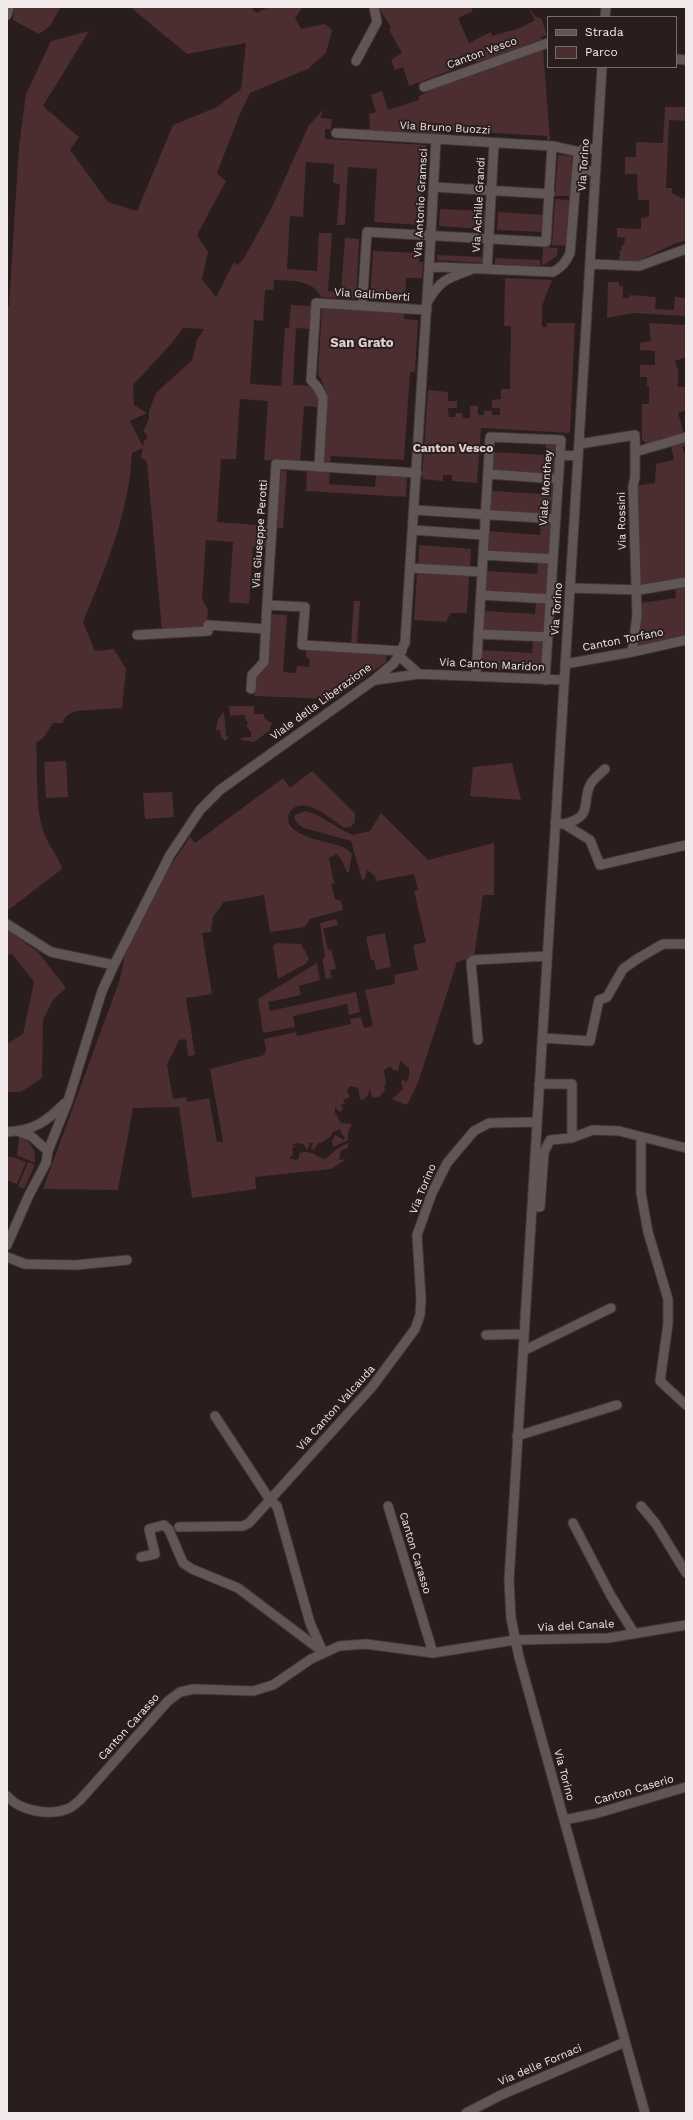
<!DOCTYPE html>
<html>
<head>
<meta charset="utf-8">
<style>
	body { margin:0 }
	#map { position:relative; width:693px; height:2120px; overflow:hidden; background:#291d1e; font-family:"Work Sans",sans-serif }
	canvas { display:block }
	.frame { position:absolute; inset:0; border:8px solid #f1e8e9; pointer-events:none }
	.legend { position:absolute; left:547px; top:16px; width:130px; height:52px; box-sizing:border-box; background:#291d1e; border:1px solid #796e6f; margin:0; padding:5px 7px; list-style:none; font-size:12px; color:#f1e8e9 }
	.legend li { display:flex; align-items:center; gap:8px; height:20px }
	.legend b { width:20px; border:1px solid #796e6f }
</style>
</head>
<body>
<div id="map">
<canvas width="693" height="2120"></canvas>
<div class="frame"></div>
<ul class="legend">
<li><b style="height:5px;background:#625555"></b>Strada</li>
<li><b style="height:11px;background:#4c2d30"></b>Parco</li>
</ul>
</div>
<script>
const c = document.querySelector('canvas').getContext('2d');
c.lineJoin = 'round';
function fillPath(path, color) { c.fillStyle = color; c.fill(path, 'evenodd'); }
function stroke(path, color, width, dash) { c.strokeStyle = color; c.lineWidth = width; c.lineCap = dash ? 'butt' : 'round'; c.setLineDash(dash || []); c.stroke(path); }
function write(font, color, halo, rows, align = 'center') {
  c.font = font + ' "Work Sans",sans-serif'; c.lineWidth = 4; c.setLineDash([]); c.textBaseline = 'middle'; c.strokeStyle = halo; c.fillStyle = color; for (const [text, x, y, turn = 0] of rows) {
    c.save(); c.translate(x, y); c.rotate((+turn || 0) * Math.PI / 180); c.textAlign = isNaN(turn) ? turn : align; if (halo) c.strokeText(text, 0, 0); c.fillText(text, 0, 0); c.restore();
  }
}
fillPath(new Path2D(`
	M14 7H61L49 27 39 34 13 20Z
	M130 7H251L256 13 269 7H303L295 18 301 29 325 24 332 30 326 53 308 69 250 93 239 116 217 173 226 181 197 235 208 252 202 279 216 297 234 262 238 265 244 258 272 207 309 125 324 109 320 118 332 119 331 129H325V139L426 145 421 225 374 222 377 169 348 167 345 224 344 225H337L340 184 333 183 334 164 306 162 303 217 290 216 287 269 317 271 319 233H332L328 291 341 292 345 238 359 239 356 299 321 297C313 279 291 281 274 280L273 290H265L263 321 254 320 250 384 281 386 285 328H289L291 305 311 306 309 329 296 328 293 385 313 386 318 396 317 407 304 406 300 463 264 460 268 401 240 399 236 459H221L217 522 267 526 266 547H253L249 604 229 602 233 542 206 540 202 599 208 610 206 630 162 631 147 462 141 457 143 448 132 453C129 513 106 567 83 622L95 651 114 649 126 669 122 708 77 711C70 713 64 716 63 723H53L43 738 36 743C38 769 35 805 43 830 47 844 58 855 62 869L7 911V306H9L19 146 26 94 51 41 89 31 43 106 79 137 70 150 108 202 137 211 173 125 217 107 241 89 246 43 187 54ZM183 328 204 329 197 340 192 360 156 393 149 411V419L143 431 148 437 144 441 143 447 130 421 147 413 134 405 133 385 171 344Z
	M378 7H471L473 11 458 18 469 43 491 32 492 36C510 30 517 31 535 20L528 7 536 17 541 18 547 35 541 37 543 41 477 62 476 61 409 86 403 67 395 70 391 60 402 53 389 30 391 27Z
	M543 49 550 140H547V136L445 130 444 136 367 131 366 129H370L369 114 376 112 371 95 382 91 388 110 419 100V96L463 74Z
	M665 107H686V121L669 120 666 188H672V193L683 199 686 194V241L676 243 636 262 619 261 620 250H622V245H624L625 238 617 237V228L641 229V218L649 217V200H638L637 174H625V157H636V142L663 143Z
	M558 155 572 156 570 196H555Z
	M555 199 570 200 567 246 552 245Z
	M440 209 487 211 486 229 439 226Z
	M498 212 543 215 542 232 497 230Z
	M543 247 558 248 557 256 542 266Z
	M373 251 419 253V262H423L422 278H406L405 302 370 300Z
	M437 255 484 257V263L437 260Z
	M495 258 540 260V266L495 264Z
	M505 278 552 280 542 306V327H547V323H575L570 433 481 428 477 483 452 481V475H443V481L422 479 428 390 448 392V401H457V408H448L449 417H455L456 413H462L463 418H470V406H478V415H484V411H492V415H500V408H492V400L501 399V389H510V384L511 326H504Z
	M608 282H619V286H623V298H629L630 295 656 297 655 309 674 310 675 297 686 298V316L634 313 607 318Z
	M322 308 404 313V319L418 320 415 372H410L404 460 331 456 330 463H324C325 434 334 399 318 374Z
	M649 323 685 325 686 328V357L675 361 678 370V387H686V410L678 413 684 434 649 445 642 440V404H649V386H647V377H640V365H655V351L640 350V343L651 341Z
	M686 440V445L682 447 686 458V578L639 586 635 486 655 483 656 464 674 460 671 445Z
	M546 443H556L554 475 492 471 493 452 545 455Z
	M281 471H287L283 528H277Z
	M307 471 330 472 329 484 375 487 376 475 407 477 406 497 306 491Z
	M544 482 553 483 551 514 490 510 491 491 542 494Z
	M541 522 551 523 549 554 487 550 488 531 540 535Z
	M419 545 471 549 470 569 418 565Z
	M538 562H548L546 594 485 590 486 571 537 574Z
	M417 573 469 576 467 613H451L446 622 414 620Z
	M686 586V637L637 648 639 609 641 603 676 598 675 588Z
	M354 601H360L357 644 351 643Z
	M536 602H546L544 634 482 630 483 611 535 614Z
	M271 614 287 615 283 672 296 673 297 666 309 667 310 660 306 656V649L386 654V662L334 699 254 696 255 679 268 664Z
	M533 641H543L541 673 479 669 481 650 532 653Z
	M229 706H254V714H264V718L272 723 269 731 254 742 241 740V738L251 737V732L246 726 248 724 244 715 230 716Z
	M224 712 226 736 229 737 225 741 221 737 220 730H216L218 719Z
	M66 761 68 797 46 798 44 762Z
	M512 763 521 800 470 796 473 767Z
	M312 771 355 813V822L351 827 345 828C332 820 313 802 298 806 294 807 290 810 289 814 281 838 333 841 345 848 348 849 350 852 352 854L349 872H347L342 861 337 854 329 858 334 883 331 884 335 899 341 901 343 910 310 919 305 927 270 932 264 895 224 902 213 917 211 932 202 933 212 994 186 998 195 1055 188 1056 186 1039 179 1040 167 1065 173 1099 186 1097 187 1102 209 1098 217 1142H223L210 1069 264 1055 266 1050 264 1039 296 1032 297 1036 351 1024 350 1019 361 1017 364 1028 373 1026 365 990 395 984 394 975 418 970 413 945 426 942 414 891 418 890 414 874 376 881 375 876 367 870 365 879 362 880 351 841 304 828 299 825 294 818 295 815 305 811 317 815 346 832 353 835 370 831 381 813 428 860 494 843V895H483L474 957 457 962 418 1083 407 1105 392 1099 403 1089 401 1082 403 1079 406 1082 409 1077V1068L400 1061 398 1071 393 1070 390 1066 384 1070 386 1085H384L385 1090 379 1097 373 1098 370 1091 372 1082 368 1095 363 1100 360 1099 358 1088 350 1086 347 1090 350 1097 343 1100 345 1104H341L343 1109 340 1112 335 1107V1113L341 1123 352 1124 348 1132V1140L333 1147 332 1141 335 1135 344 1140 345 1137 342 1135 340 1129 333 1132 331 1136 321 1143H318L314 1150 311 1148 313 1143H310L307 1150 303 1144 296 1143 292 1145 296 1147 292 1148 293 1154 289 1158 296 1160 299 1158V1153C313 1149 315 1157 325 1159L337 1149 348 1143V1148L341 1150 339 1160 346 1159 331 1169 255 1177 256 1189 192 1198 179 1107 133 1108 118 1190 43 1189 120 979 126 948 171 865 190 837 195 843 283 778 290 788Z
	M172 792 174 817 145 819 143 793Z
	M336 919 338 925 323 929 328 950 331 949 336 969 330 970 332 978 326 979 322 959 325 957 320 923Z
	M7 930 38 952 66 988 53 1000 43 1020 42 1078 21 1092H7V1044L23 1034 34 982 12 954 7 955Z
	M385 933 391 967 376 970 374 960H371L366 937Z
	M277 943 301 944 309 958 307 963 278 979 273 946Z
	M317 963 320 980 299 986 301 995 268 1002 270 1011 356 992 360 1012 349 1015 347 1004 293 1016 295 1027 263 1033 258 999Z
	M19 1137C32 1141 36 1150 35 1163L17 1155Z
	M7 1157H13L26 1162 17 1184 7 1180Z
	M28 1162 35 1165 24 1189 18 1186Z`), '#4c2d30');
const minor = new Path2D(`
	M7 15 9 7
	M605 17 606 7
	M676 59 686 60
	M356 61 377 22 374 7
	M602 67 509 1581 511 1618 519 1657 645 2113
	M424 87 548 43
	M336 133 552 146 580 152
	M577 178 586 171H596
	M434 187 550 194
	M591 264 639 266 686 249
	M429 268 436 140
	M487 269 494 143
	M428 301C440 280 448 278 470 270
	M362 306 367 232 546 242 552 146
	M579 444 635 435V452L686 437
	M560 455 578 456
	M319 467 323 398 318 388 311 380 316 303 427 310
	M488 474 558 479
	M415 510 556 519
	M413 530 484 535
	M483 555 553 559
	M411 568 482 572
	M570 588 639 590 686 582
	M481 595 551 599
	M478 634 548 637
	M137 635 208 631V625L266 629
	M402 651 302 645 305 607 267 605 276 464 417 473
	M632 652 637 616 633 486 635 477V452
	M399 656 419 674
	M565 664 632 652 686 640
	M476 676 490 437 561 440 545 680
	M376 680 419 674 564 680
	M251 689 252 675 264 662 267 605
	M555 823 564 824 590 840 600 865 686 845
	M564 824C594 816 581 805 590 785 592 780 601 773 605 769
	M7 924 51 952 114 965
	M542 1038 590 1041 599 1000 607 997 623 969 637 959 663 944H686
	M478 1040 471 962 474 960 547 956
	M539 1084H572V1138
	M17 1131 31 1136 48 1151
	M7 1132C35 1130 46 1122 65 1103
	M641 1138V1193L648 1232 668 1299V1324L660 1381 686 1405
	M532 1207H540L544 1152 550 1140 571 1138 593 1130 619 1131 686 1148
	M7 1245 29 1195 46 1163 48 1151 68 1101 102 991 114 965 170 855 200 810 220 790 374 680 394 663 405 643 429 268 439 267 553 272C562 267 566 262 570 253L578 155 583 149H597
	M7 1257 25 1264 76 1265 127 1260
	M486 1335 523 1334
	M523 1351 611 1308
	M517 1436 617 1405
	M388 1506 433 1653
	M641 1506 656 1524 686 1573
	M573 1523 611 1596 634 1633
	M179 1527 243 1526 249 1523 372 1387 415 1329 420 1315 421 1299 417 1235 432 1193 447 1163 474 1131 489 1123 537 1122
	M141 1557 155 1554 149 1529 164 1525 169 1530 183 1563 192 1569 238 1588 323 1652 310 1623 277 1506 270 1500 215 1416
	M7 1796C20 1811 49 1816 67 1809 72 1808 76 1803 80 1800L168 1701 180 1692 194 1689 253 1691 273 1685 311 1659 339 1646 366 1644 433 1653 515 1640 608 1638 686 1625
	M564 1820 598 1813 686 1787
	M466 2113 501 2095 625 2042`);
stroke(minor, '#42383a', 11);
stroke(minor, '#625555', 9);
write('11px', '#f1e8e9', '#291d1e', [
	["Canton Vesco",482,53,-20],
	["Via Bruno Buozzi",445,128,3],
	["Via Torino",584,165,-86],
	["Via Antonio Gramsci",421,203,-87],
	["Via Achille Grandi",479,205,-87],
	["Via Galimberti",372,295,4],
	["Viale Monthey",546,488,-86],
	["Via Rossini",622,521,-91],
	["Via Giuseppe Perotti",260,534,-86],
	["Via Torino",557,609,-86],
	["Canton Torfano",623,640,-11],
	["Via Canton Maridon",492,665,3],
	["Viale della Liberazione",321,702,-36],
	["Via Torino",423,1189,-68],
	["Via Canton Valcauda",336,1408,-48],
	["Canton Carasso",415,1553,73],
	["Via del Canale",576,1626,-3],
	["Canton Carasso",129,1727,-48],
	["Via Torino",564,1775,75],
	["Canton Caserio",634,1790,-16],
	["Via delle Fornaci",540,2065,-23]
]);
write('bold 12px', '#e0d0d1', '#291d1e', [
	["Canton Vesco",453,448]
]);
write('bold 13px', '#e0d0d1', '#291d1e', [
	["San Grato",362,343]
]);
</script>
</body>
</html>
